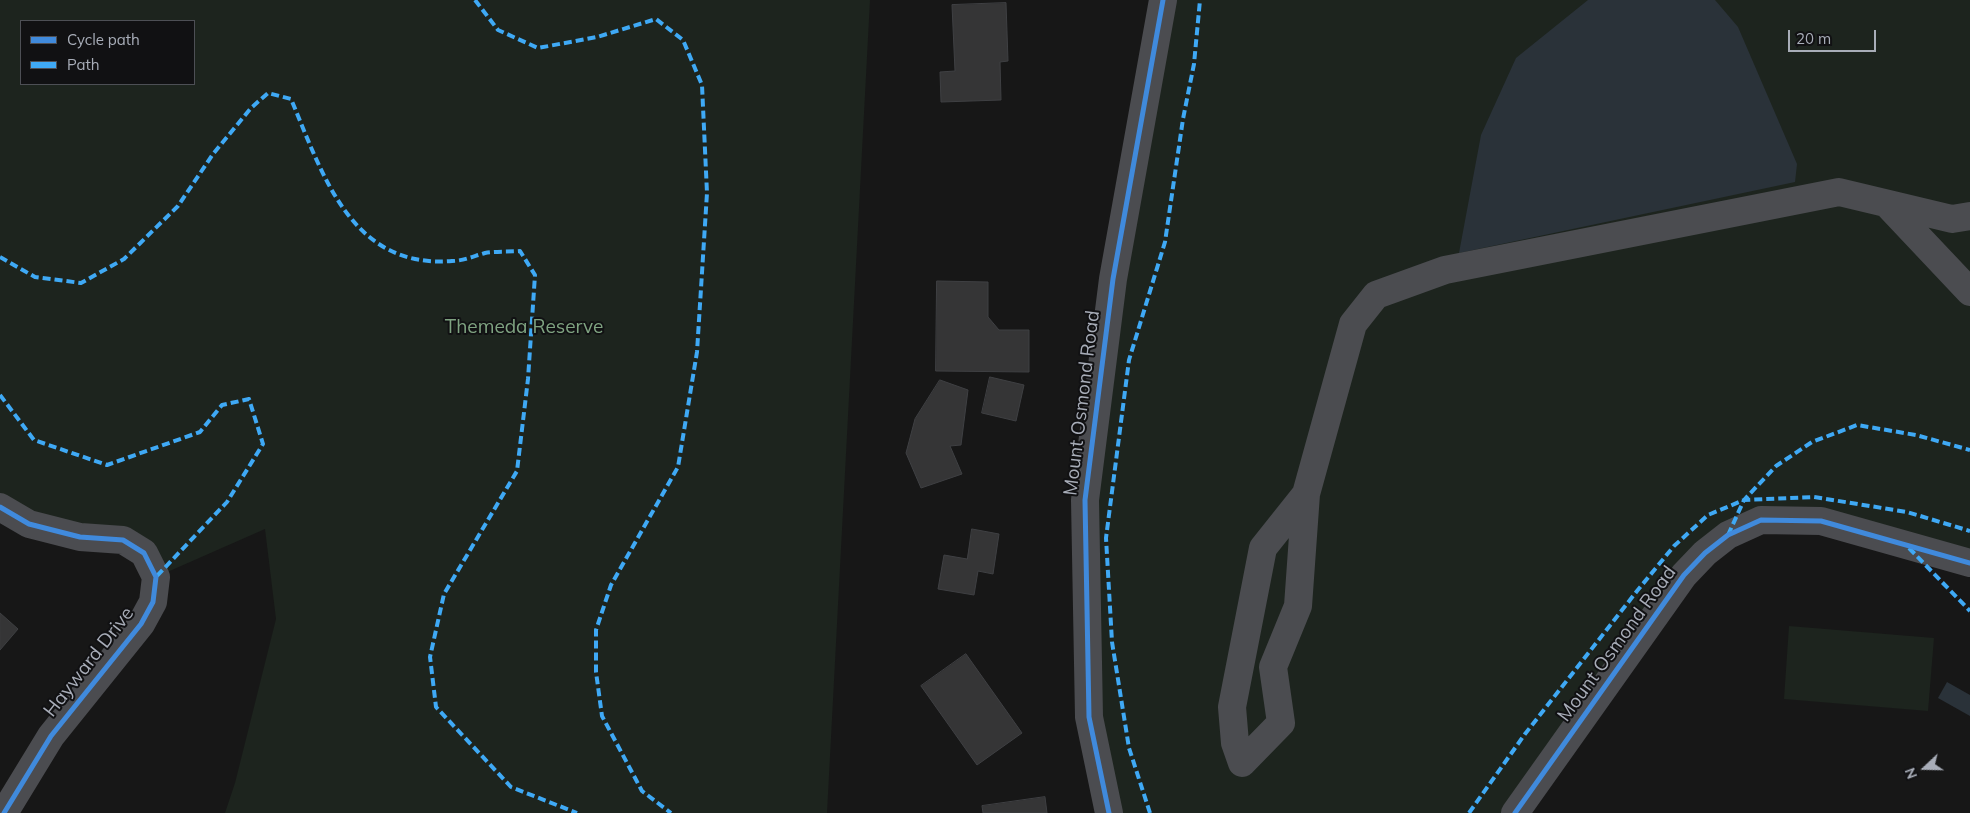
<!DOCTYPE html>
<html>
<head>
<meta charset="utf-8">
<style>
	body { margin:0 }
	#map { position:relative; width:1970px; height:813px; overflow:hidden; background:#171717; font-family:Mulish,sans-serif }
	canvas { display:block }
	.legend { position:absolute; left:20px; top:20px; width:175px; height:65px; box-sizing:border-box; background:#111113; border:1px solid #4d4f55; margin:0; padding:6px 9px; list-style:none; font-size:15px; color:#a8adb8 }
	.legend li { display:flex; align-items:center; gap:10px; height:25px }
	.legend b { width:25px; border:1px solid #4d4f55 }
	.north { position:absolute; left:1900px; top:743px; width:50px; height:50px; -webkit-text-stroke:4px #111113; paint-order:stroke; rotate:249deg; font-size:14px; font-weight:700; line-height:20px; text-align:center; color:#a8adb8 }
	.north::after { content:''; display:block; margin:auto; width:18px; height:22px; background:#a8adb8; clip-path:polygon(50% 0,100% 100%,50% 72%,0 100%) }
	.scale { position:absolute; left:1788px; top:30px; width:88px; height:22px; box-sizing:border-box; border:2px solid #a8adb8; border-top:0; padding-left:6px; font-size:15px; line-height:18px; white-space:nowrap; color:#a8adb8; -webkit-text-stroke:4px #111113; paint-order:stroke }
</style>
</head>
<body>
<div id="map">
<canvas width="1970" height="813"></canvas>
<ul class="legend">
<li><b style="height:6px;background:#408adc"></b>Cycle path</li>
<li><b style="height:6px;background:#3fa9f5"></b>Path</li>
</ul>
<div class="north">N</div>
<div class="scale">20 m</div>
</div>
<script>
const c = document.querySelector('canvas').getContext('2d');
c.lineJoin = 'round';
function fillPath(path, color) { c.fillStyle = color; c.fill(path, 'evenodd'); }
function stroke(path, color, width, dash) { c.strokeStyle = color; c.lineWidth = width; c.lineCap = dash ? 'butt' : 'round'; c.setLineDash(dash || []); c.stroke(path); }
function write(font, color, halo, rows, align = 'center') {
  c.font = font + ' Mulish,sans-serif'; c.lineWidth = 4; c.setLineDash([]); c.textBaseline = 'middle'; c.strokeStyle = halo; c.fillStyle = color; for (const [text, x, y, turn = 0] of rows) {
    c.save(); c.translate(x, y); c.rotate((+turn || 0) * Math.PI / 180); c.textAlign = isNaN(turn) ? turn : align; if (halo) c.strokeText(text, 0, 0); c.fillText(text, 0, 0); c.restore();
  }
}
fillPath(new Path2D(`
	M0 0H870L827 813H225L235 783 276 619 265 529 156 577 144 553 0 507ZM21 21H194V84H21Z
	M1163 0H1970V563L1821 521 1728 535 1515 813H1109L1085 500Z
	M1789 626 1934 638 1928 711 1784 699Z`), '#1d241e');
fillPath(new Path2D(`
	M1588 0H1715L1738 27 1797 164 1795 182 1459 253 1481 135 1516 58Z
	M1947 682 1970 695V716L1938 698Z`), '#2a3239');
const building = new Path2D(`
	M1006 3 1008 61 1000 62 1001 100 941 102 940 72 955 71 952 5Z
	M937 281 988 282V317L999 330H1029V372L936 371Z
	M990 377 1024 385 1016 421 982 413Z
	M940 380 968 390 961 445 950 446 962 474 921 488 906 453 915 419Z
	M972 529 999 534 993 574 978 571 974 595 938 589 944 555 967 559Z
	M0 613 18 629 0 650Z
	M966 654 1022 733 977 765 921 686Z
	M1045 797 1047 813H983L982 806Z`);
fillPath(building, '#353536');
stroke(building, '#3f4043', 1);
stroke(new Path2D(`
	M1887 204 1970 292
	M1306 494 1263 548 1232 707 1235 743 1242 763 1281 723 1273 667 1298 606 1306 494 1353 324 1376 295 1445 270 1839 192 1952 219 1970 216
	M0 507 29 524 80 537 123 540 144 553 156 577 153 602 141 624 51 736 4 813
	M1109 813 1089 717 1085 500 1113 279 1163 0
	M1515 813 1684 575 1705 553 1728 535 1761 520 1821 521 1970 563`), '#4b4c50', 28);
stroke(new Path2D(`
	M475 0 498 30 538 48 597 37 656 19 683 40 702 85 707 193 697 352 678 467 611 585 596 630V672L602 716 642 791 671 813
	M0 257 35 277 81 283 124 259 178 206 213 154 251 108 268 93 291 99C323 175 351 269 452 261 463 261 474 256 485 253 496 251 508 252 520 251L535 275 528 379 517 471 444 594 430 657 436 707 511 787 577 813
	M0 395 34 440 107 465 200 432 222 405 249 399 263 444 227 502 156 577
	M1728 535 1744 500 1776 466 1812 442 1857 425 1916 435 1970 450
	M1909 548 1970 611
	M1150 813 1129 748 1112 642 1106 538 1129 360 1165 242 1183 119 1194 64 1200 0
	M1469 813 1525 734 1637 591 1674 546 1708 515 1744 500 1814 497 1907 512 1970 531`), '#3fa9f5', 4, [8, 4]);
stroke(new Path2D(`
	M0 507 29 524 80 537 123 540 144 553 156 577 153 602 141 624 51 736 4 813
	M1109 813 1089 717 1085 500 1113 279 1163 0
	M1515 813 1684 575 1705 553 1728 535 1761 520 1821 521 1970 563`), '#408adc', 5);
write('19px', '#7fa381', '#111113', [
	["Themeda Reserve",524,327]
]);
write('19px', '#a8adb8', '#111113', [
	["Mount Osmond Road",1082,403,-83],
	["Mount Osmond Road",1617,644,-54],
	["Hayward Drive",89,662,-52]
]);
</script>
</body>
</html>
